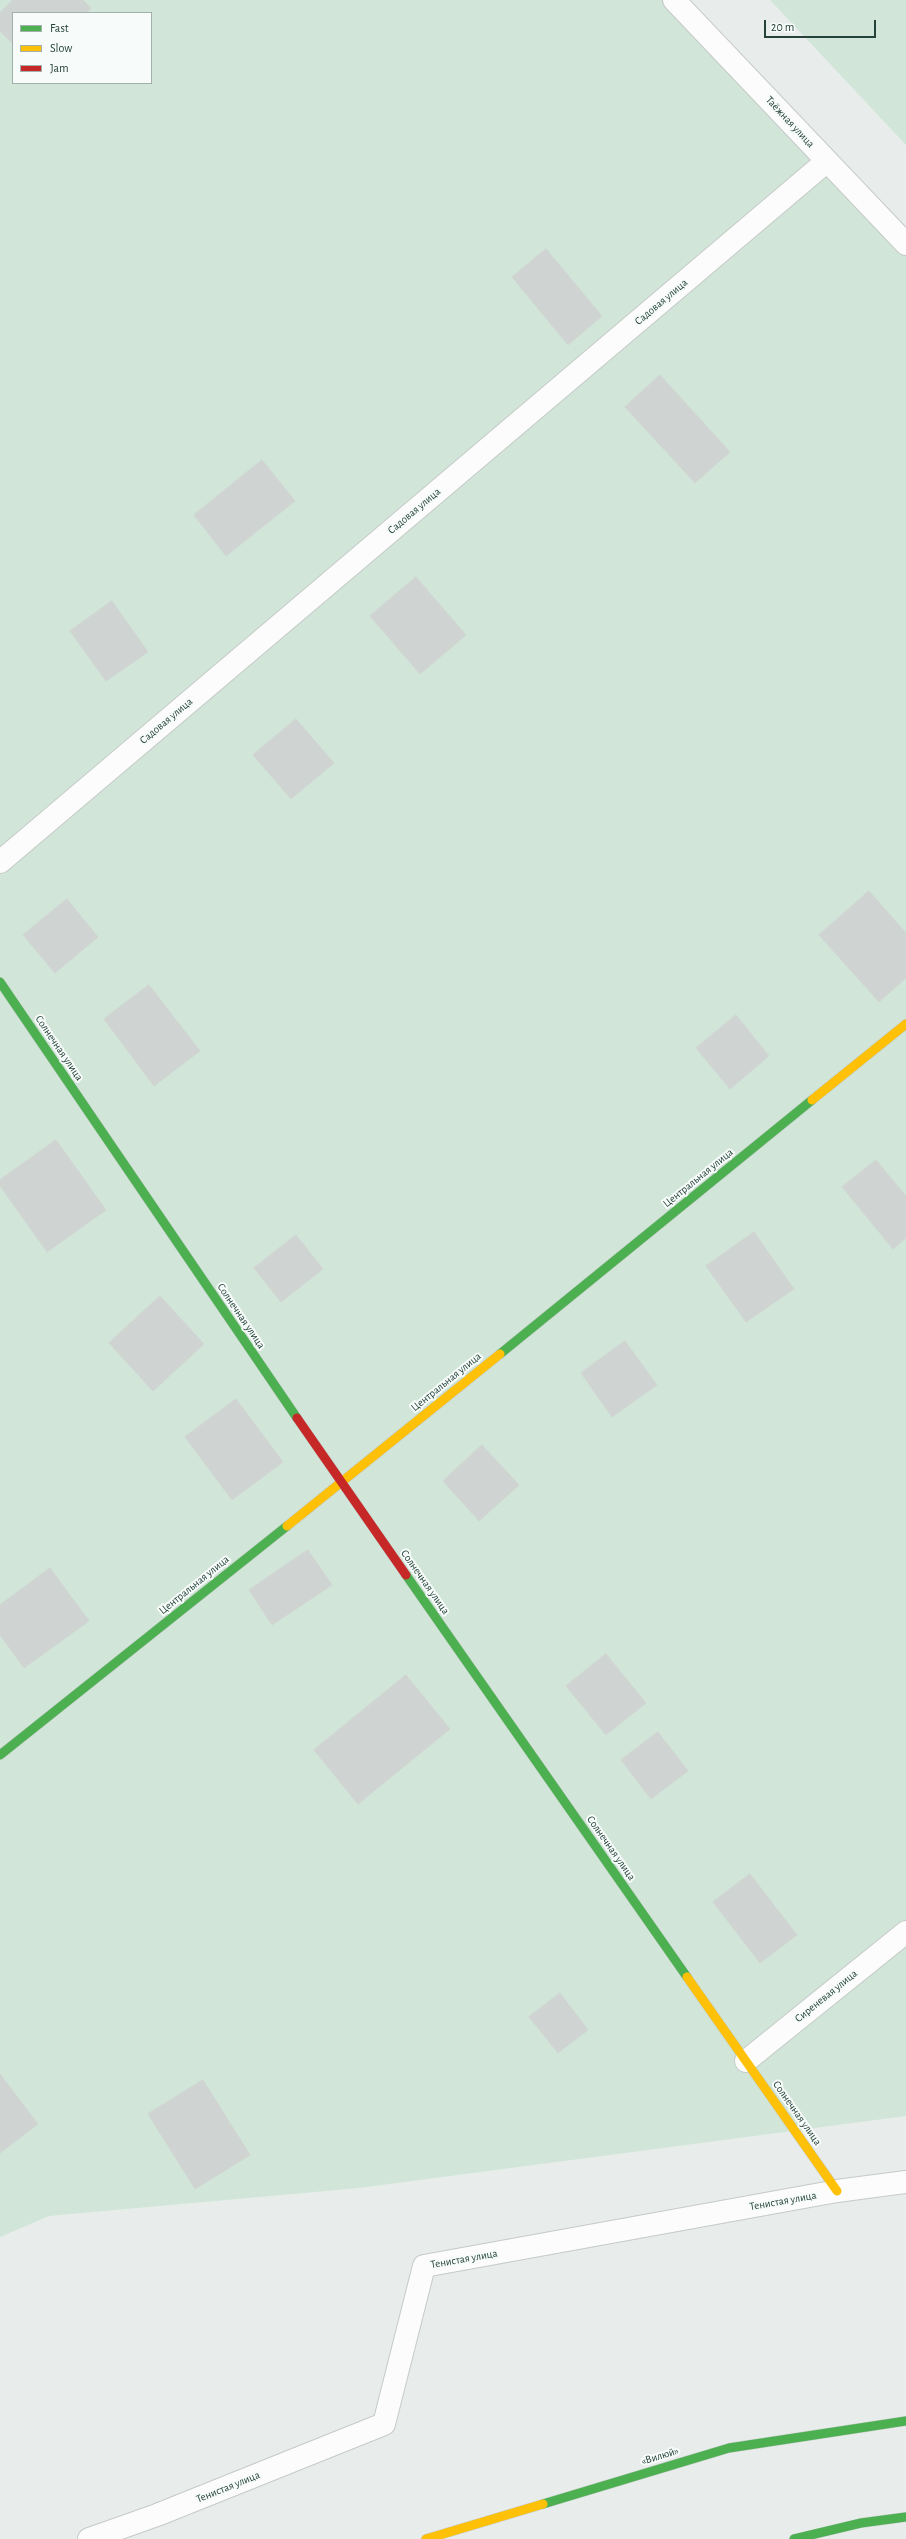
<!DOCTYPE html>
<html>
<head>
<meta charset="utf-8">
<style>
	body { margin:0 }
	#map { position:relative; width:906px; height:2539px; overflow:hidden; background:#e8edeb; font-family:"Alegreya Sans",sans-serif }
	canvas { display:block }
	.legend { position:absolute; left:12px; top:12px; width:140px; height:72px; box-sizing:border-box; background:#f7fbf9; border:1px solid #a3b1ad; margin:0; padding:5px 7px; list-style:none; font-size:12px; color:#24423a }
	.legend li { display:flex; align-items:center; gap:8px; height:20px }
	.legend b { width:20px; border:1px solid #a3b1ad }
	.scale { position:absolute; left:764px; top:20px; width:112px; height:18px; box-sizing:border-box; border:2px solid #24423a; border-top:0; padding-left:5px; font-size:12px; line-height:14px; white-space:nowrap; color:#24423a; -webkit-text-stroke:3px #f7fbf9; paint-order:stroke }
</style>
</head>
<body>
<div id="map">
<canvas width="906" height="2539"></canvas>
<ul class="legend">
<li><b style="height:5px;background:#4caf50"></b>Fast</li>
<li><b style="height:5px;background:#ffc107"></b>Slow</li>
<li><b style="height:5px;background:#c62828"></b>Jam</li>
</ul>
<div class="scale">20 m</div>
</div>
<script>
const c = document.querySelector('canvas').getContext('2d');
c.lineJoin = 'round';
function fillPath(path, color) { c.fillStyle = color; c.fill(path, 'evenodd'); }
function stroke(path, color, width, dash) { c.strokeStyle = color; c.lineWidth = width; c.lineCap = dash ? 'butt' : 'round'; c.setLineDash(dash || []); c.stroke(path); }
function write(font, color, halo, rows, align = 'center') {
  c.font = font + ' "Alegreya Sans",sans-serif'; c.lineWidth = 4; c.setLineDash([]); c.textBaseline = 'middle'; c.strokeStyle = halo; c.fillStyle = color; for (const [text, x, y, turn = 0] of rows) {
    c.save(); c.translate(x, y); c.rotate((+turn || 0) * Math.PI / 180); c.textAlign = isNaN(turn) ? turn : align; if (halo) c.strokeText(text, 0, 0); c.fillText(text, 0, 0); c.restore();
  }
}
fillPath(new Path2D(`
	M0 0H686L906 239V2116L359 2188 49 2216 0 2237ZM13 13H151V83H13Z
	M770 0H906V145Z`), '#d1e6d8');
const building = new Path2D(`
	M13 0H83L91 8 87 13H13V44L0 31V13Z
	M546 249 602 316 568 345 512 277Z
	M660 375 730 452 695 483 625 407Z
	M262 460 295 501 226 556 194 515Z
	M416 577 466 635 420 674 370 616Z
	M112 601 148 652 106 681 70 631Z
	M296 719 334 763 291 799 253 755Z
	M869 891 906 933V978L879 1002 819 935Z
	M67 899 98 937 55 973 23 935Z
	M149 985 200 1051 154 1086 104 1019Z
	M736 1015 769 1056 730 1089 696 1048Z
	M56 1140 106 1210 47 1252 0 1186V1180Z
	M876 1160 906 1196V1238L893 1249 842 1187Z
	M754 1232 794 1289 746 1322 706 1266Z
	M296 1235 323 1269 281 1302 254 1268Z
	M160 1296 204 1344 153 1391 109 1343Z
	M625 1341 657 1385 612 1417 581 1373Z
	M236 1399 283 1462 232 1500 185 1437Z
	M482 1445 519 1485 479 1521 443 1481Z
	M308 1550 332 1585 272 1625 249 1590Z
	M50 1568 89 1621 24 1668 0 1635V1605Z
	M606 1654 646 1703 606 1735 566 1686Z
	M406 1675 450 1729 358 1804 314 1750Z
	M658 1732 688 1771 651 1799 621 1760Z
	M750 1874 797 1935 760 1963 713 1902Z
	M560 1993 588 2030 558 2053 529 2017Z
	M0 2074 38 2124 0 2153Z
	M203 2080 250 2155 195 2189 148 2114Z`);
fillPath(building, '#cfd4d2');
stroke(building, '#d1d6d4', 1);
const street = new Path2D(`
	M674 0 906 244
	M0 862 827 161
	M746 2061 906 1932
	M89 2539 157 2515 384 2424 424 2266 837 2191 906 2182`);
const fast = new Path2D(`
	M0 982 297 1418
	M500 1354 812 1100
	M406 1575 687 1977
	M0 1755 287 1526
	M543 2504 729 2448 906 2421
	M794 2539 861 2523 906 2517`);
const slow = new Path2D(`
	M812 1100 906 1024
	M287 1526 500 1354
	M687 1977 837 2191
	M426 2539 543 2504`);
const jam = new Path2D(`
	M297 1418 406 1575`);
stroke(street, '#c5cac8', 24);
stroke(fast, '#c3cbc8', 10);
stroke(slow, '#c3cbc8', 10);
stroke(jam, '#c3cbc8', 10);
stroke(street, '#fcfcfc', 22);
stroke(fast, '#4caf50', 9);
stroke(slow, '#ffc107', 9);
stroke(jam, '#c62828', 9);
write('11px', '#24423a', '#f7fbf9', [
	["Таёжная улица",790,122,47],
	["Садовая улица",661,302,-40],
	["Садовая улица",414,511,-40],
	["Садовая улица",166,721,-40],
	["Солнечная улица",59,1048,56],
	["Центральная улица",698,1178,-39],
	["Солнечная улица",241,1316,56],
	["Центральная улица",446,1382,-39],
	["Солнечная улица",425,1582,55],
	["Центральная улица",194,1585,-39],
	["Солнечная улица",611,1848,55],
	["Сиреневая улица",826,1996,-39],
	["Солнечная улица",797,2113,55],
	["Тенистая улица",783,2201,-10],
	["Тенистая улица",464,2259,-10],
	["«Вилюй»",660,2456,-17],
	["Тенистая улица",228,2487,-22]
]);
</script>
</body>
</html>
